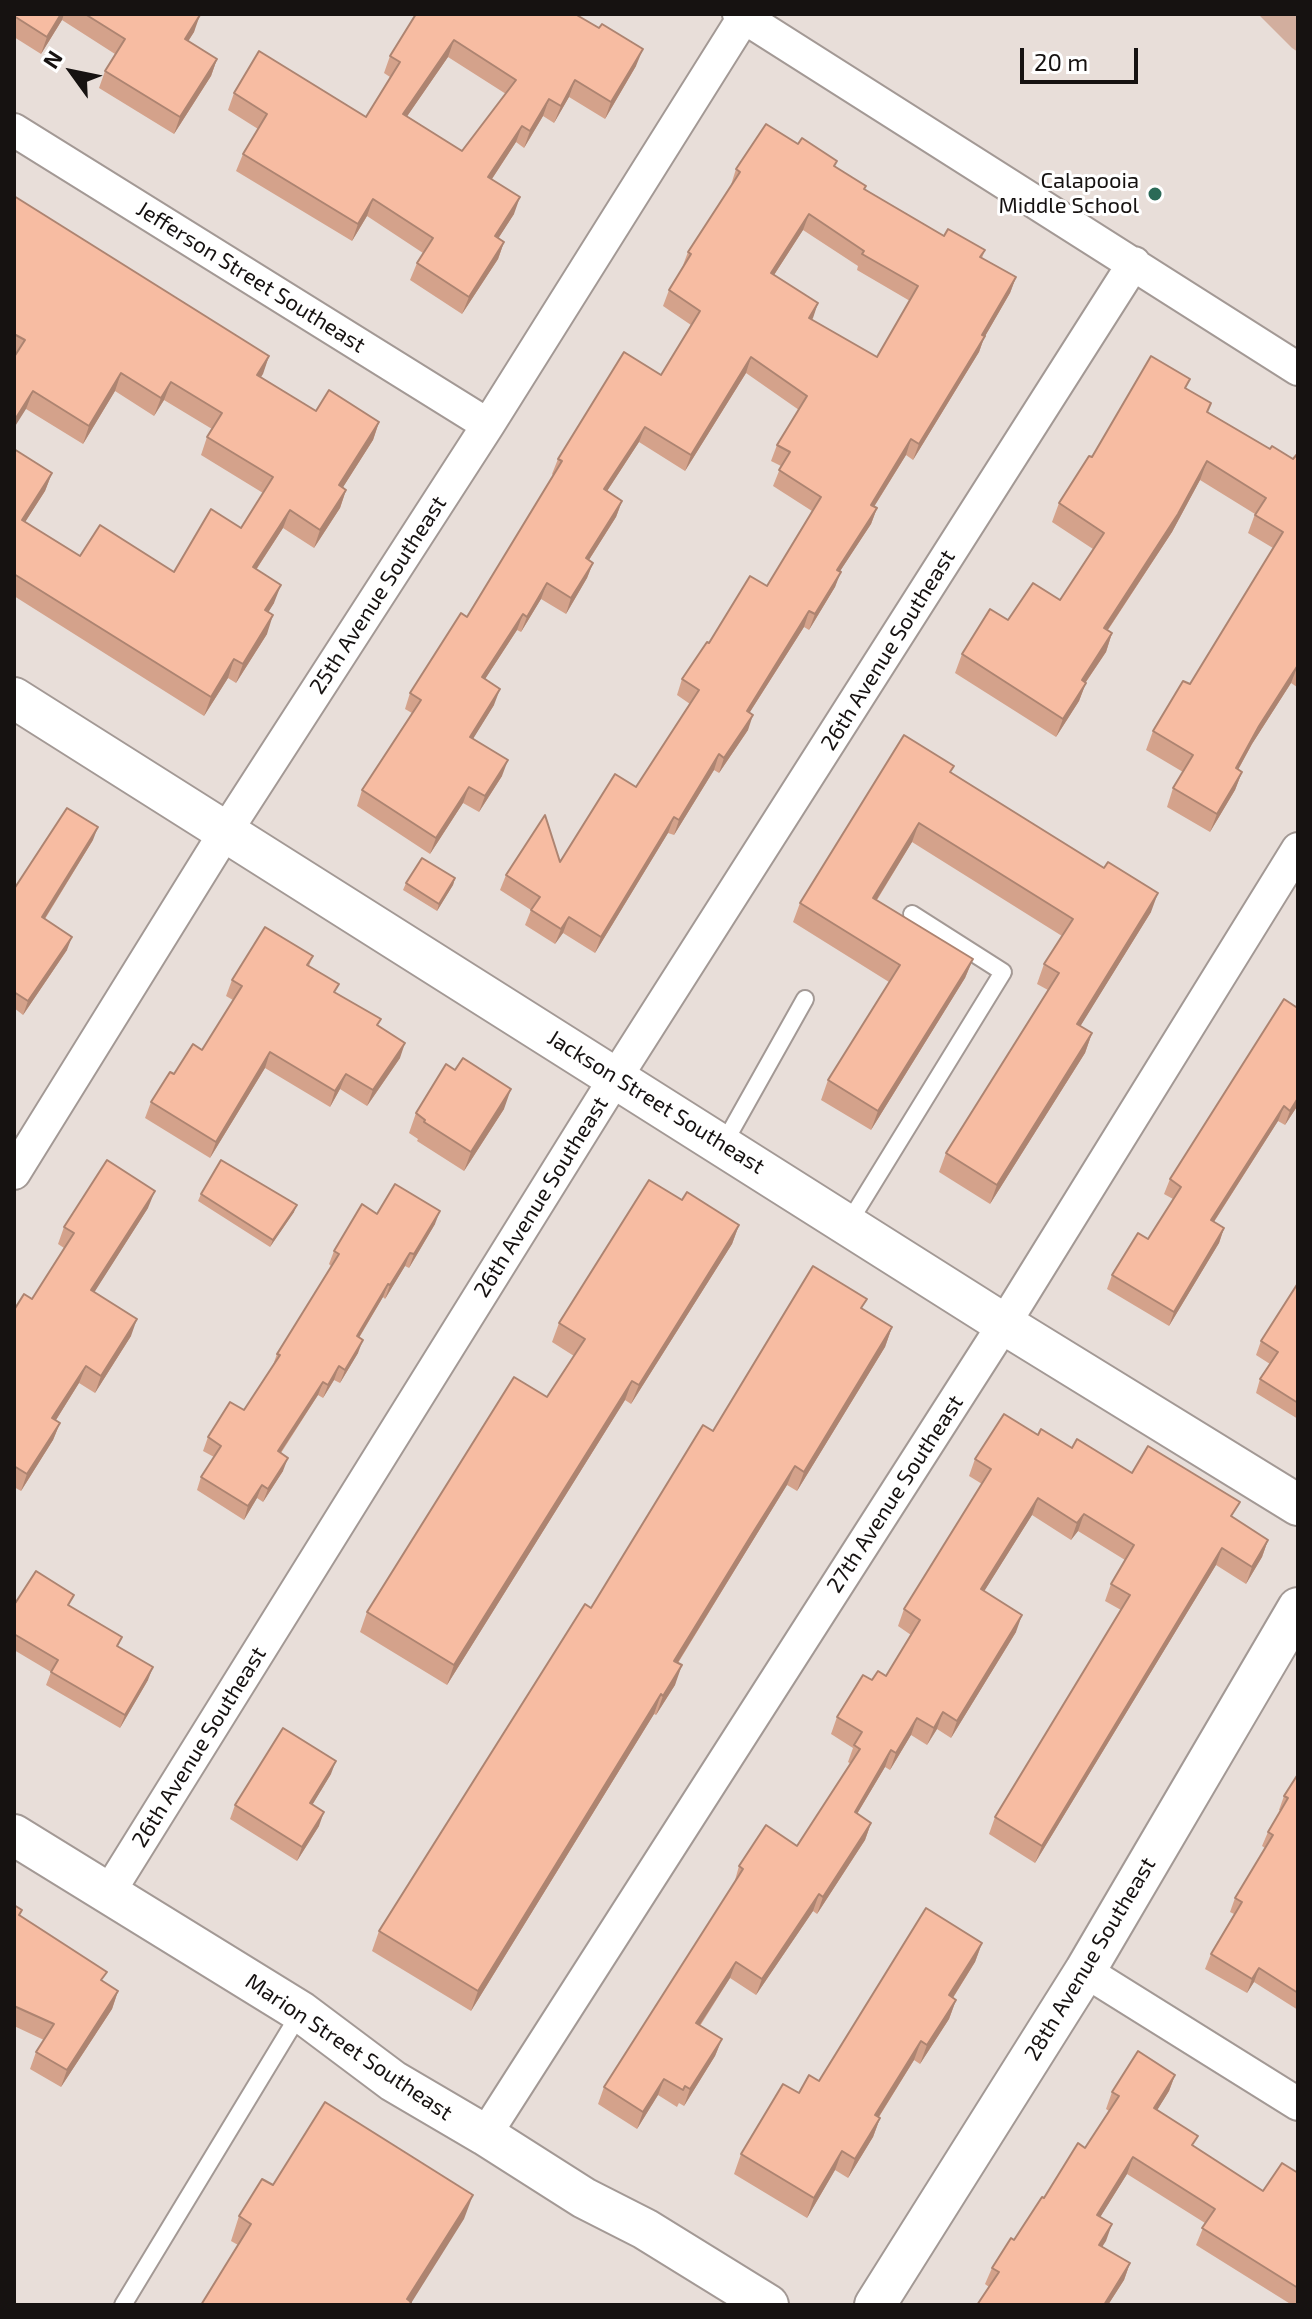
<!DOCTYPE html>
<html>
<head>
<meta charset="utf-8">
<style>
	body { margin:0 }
	#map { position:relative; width:1312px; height:2319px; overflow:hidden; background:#e8ded9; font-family:"Exo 2",sans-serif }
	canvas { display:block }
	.frame { position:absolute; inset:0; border:16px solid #161211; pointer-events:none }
	.north { position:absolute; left:32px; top:32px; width:80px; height:80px; -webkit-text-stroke:6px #fff; paint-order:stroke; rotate:303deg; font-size:22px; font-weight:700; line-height:32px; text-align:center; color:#161211 }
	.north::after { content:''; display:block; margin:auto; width:28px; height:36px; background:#161211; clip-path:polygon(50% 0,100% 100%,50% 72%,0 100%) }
	.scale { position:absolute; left:1020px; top:48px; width:118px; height:36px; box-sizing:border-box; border:4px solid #161211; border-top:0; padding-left:10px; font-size:24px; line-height:28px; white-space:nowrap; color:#161211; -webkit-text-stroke:6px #fff; paint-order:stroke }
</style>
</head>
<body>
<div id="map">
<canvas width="1312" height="2319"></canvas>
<div class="frame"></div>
<div class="north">N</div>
<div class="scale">20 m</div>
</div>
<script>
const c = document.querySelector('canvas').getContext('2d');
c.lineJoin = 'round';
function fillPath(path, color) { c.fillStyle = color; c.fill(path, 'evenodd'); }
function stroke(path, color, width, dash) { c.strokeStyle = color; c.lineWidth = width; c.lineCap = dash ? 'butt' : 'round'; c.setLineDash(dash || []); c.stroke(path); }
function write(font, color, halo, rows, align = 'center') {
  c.font = font + ' "Exo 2",sans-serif'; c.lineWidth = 6; c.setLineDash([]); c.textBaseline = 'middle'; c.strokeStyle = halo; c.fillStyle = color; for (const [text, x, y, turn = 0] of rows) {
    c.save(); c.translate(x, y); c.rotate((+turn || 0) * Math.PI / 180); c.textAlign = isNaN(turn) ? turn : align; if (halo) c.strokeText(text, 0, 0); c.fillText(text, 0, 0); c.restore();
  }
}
fillPath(new Path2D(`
	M1258 14H1298V52L1292 48Z`), '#d2ae9e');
const service = new Path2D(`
	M723 1145 805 999
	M848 1224 1003 972 912 914
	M123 2305 300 2013`);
const minor = new Path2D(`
	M739 14 1298 369
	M14 130 488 425
	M14 1173 226 831 488 425 744 17
	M109 1892 616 1077 1134 263
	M1085 1971 1298 2104
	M485 2135 1004 1324 1298 849`);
const tertiary = new Path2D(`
	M14 698 1004 1324 1298 1505
	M14 1835 301 2012 393 2081 485 2135 584 2198 645 2229 768 2305
	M875 2305 1085 1971 1298 1608`);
stroke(service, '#a39995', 20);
stroke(minor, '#a39995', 36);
stroke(tertiary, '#a39995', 44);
stroke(service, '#fff', 16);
stroke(minor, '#fff', 32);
stroke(tertiary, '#fff', 40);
fillPath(new Path2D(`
	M14 14H198L194 32 188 41 217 59 211 76 174 134 99 88 105 71 115 54 62 20 41 54 14 37Z
	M416 14 636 66 605 119 569 97 554 123 543 116 524 148 516 142 492 179 514 214 498 238 504 242 498 259 462 314 410 280 417 263 423 253 367 216 352 241 236 171 243 154 258 129 228 110 234 93 366 117 390 77 384 73 390 56ZM448 57 506 94 462 151 407 116Z
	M798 144 835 166 864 189 944 236 985 250 982 258 1016 277 1010 293 984 338 979 352 913 460 906 455 874 507 877 508 871 524 840 571 835 587 809 630 804 627 750 712 748 730 719 773 714 770 674 835 668 833 595 953 563 933 555 944 525 925 531 910 500 890 506 875 560 862 636 787 690 704 677 695 682 679 709 643 767 586 812 511 773 486 781 466 771 461 777 445 799 410 746 373 685 471 639 442 607 491 622 501 616 517 589 560 593 563 587 578 566 614 541 599 521 632 517 630 485 679 494 705 473 738 502 776 479 812 463 803 430 854 357 806 362 790 412 713 405 709 410 693 467 617 553 475 552 474 558 459 661 375 691 325 663 306 669 290 682 268 688 252 731 185 736 169ZM803 230 858 266 857 270 910 301 877 357 812 320 774 275Z
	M14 196 269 356 261 377 316 411 379 422 373 440 343 487 346 490 340 508 314 548 283 528 256 570 274 603 268 612 267 634 236 683 228 678 204 716 14 596V449L52 473 45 491 25 522 80 556 174 572 241 528 263 493 201 455 207 437 212 429 164 400 154 416 115 391 83 444 26 409 14 356Z
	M1187 389 1208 412 1270 449 1293 459 1298 453V686L1297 687 1291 683 1252 744 1238 770 1242 772 1235 790 1210 832 1167 807 1173 788 1183 772 1146 750 1153 731 1190 684 1273 548 1248 533 1255 514 1200 480 1172 532 1108 630 1112 633 1106 652 1086 682 1079 701 1056 737 955 673 962 654 1008 620 1060 600 1093 549 1052 522 1059 503 1092 457Z
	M952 773 1151 912 1080 1026 1092 1033 1085 1053 990 1204 939 1172 946 1153 1048 990 1037 984 1044 964 1062 936 912 842 877 900 973 959 965 978 871 1130 821 1100 828 1080 889 982 793 922 800 903Z
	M93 840 45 919 67 950 23 1015 14 1008V889Z
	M455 878 453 885 437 911 403 890 406 883Z
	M313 956 309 966 336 993 378 1025 400 1058 367 1106 340 1089 330 1107 265 1068 210 1158 145 1118 151 1102 202 1050 233 1000 226 996 232 980Z
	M1298 1004V1105L1285 1125 1278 1121 1214 1222 1224 1228 1219 1243 1169 1326 1107 1289 1112 1275 1148 1239 1173 1199 1164 1194 1170 1179Z
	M504 1109 464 1171 417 1141 418 1139 409 1133 416 1113Z
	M201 1194 294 1212 270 1247 198 1201Z
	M682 1200 739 1225 732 1244 631 1404 625 1400 447 1685 360 1632 367 1612 547 1397 574 1356 552 1342 559 1323Z
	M148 1208 94 1292 131 1336 95 1393 79 1383 56 1420 60 1423 53 1440 21 1491 14 1487V1310L32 1299 64 1248 58 1244 64 1227Z
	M377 1214 435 1224 409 1268 405 1266 385 1299 383 1297 359 1338 358 1353 340 1383 334 1380 323 1398 318 1395 281 1453 283 1471 263 1502 257 1498 244 1520 197 1490 201 1477 214 1457 203 1451 208 1437 244 1410 273 1365 277 1354 331 1266 329 1264 334 1251Z
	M1298 1283V1419L1256 1393 1260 1379 1270 1364 1256 1355 1261 1341Z
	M863 1309 892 1327 885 1347 797 1491 787 1485 747 1550 678 1663 675 1685 656 1715 654 1714 471 2011 372 1951 379 1931 591 1608 713 1431Z
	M1038 1435 1072 1448 1234 1518 1268 1540 1262 1557 1246 1584 1216 1565 1035 1863 989 1834 995 1817 1121 1610 1105 1601 1111 1584 1125 1560 1078 1531 1071 1540 1032 1515 984 1591 1016 1632 951 1738 937 1729 927 1745 911 1735 890 1770 885 1767 857 1814 871 1823 865 1840 817 1914 813 1911 756 1995 730 1978 700 2026 722 2039 715 2056 684 2106 679 2103 677 2107 658 2095 637 2129 598 2104 604 2087 734 1884 739 1866 797 1846 851 1764 848 1762 853 1748 831 1734 837 1717 872 1680 886 1676 911 1635 898 1626 904 1609 982 1484 969 1476 975 1459Z
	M14 1605 70 1607 118 1647 148 1680 120 1728 46 1685 51 1672 14 1650Z
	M331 1774 312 1805 319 1826 297 1861 230 1819 235 1805Z
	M1298 1774V2010L1254 1982 1247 1993 1205 1969 1211 1954 1234 1914 1230 1912 1235 1898 1265 1848 1262 1846 1268 1832 1281 1811 1279 1810 1284 1796Z
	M14 1905 20 1915 103 1981 118 1991 112 2009 61 2087 30 2069 36 2052 44 2040 14 2026Z
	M982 1943 975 1962 953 1998 956 2000 949 2019 920 2064 914 2060 879 2117 880 2118 873 2137 848 2178 835 2170 807 2218 734 2174 741 2154 799 2093 819 2081Z
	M1175 2075 1169 2091 1157 2110 1194 2147 1263 2191 1298 2173V2305H1292L1196 2245 1205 2223 1127 2174 1100 2217 1112 2224 1102 2247 1130 2263 1124 2280 1108 2305H977L989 2287 985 2284 992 2268 1014 2240 1044 2198 1085 2148 1109 2111 1106 2109 1112 2092Z
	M273 2185 464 2219 238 2245 231 2241 239 2216Z`), '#d4a28b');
fillPath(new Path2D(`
	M61 14H64L62 20 41 54 47 37Z
	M200 15 194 32 179 56 185 39Z
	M454 40 448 57 397 131 403 114Z
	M643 49 636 66 605 119 611 102Z
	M217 59 211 76 174 134 180 117Z
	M575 80 569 97 554 123 561 106Z
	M549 99 543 116 524 148 530 131Z
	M522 126 516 142 482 194 488 177Z
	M520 197 514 214 489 253 495 236Z
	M373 199 367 216 352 241 358 224Z
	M809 214 803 230 765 289 771 273Z
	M504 242 498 259 462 314 469 297Z
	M1016 277 1010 293 984 338 979 352 913 460 919 444Z
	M818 303 813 318 803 334 809 318Z
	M269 356 263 374 250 393 257 375Z
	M751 357 746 373 685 471 691 455Z
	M121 373 115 391 83 444 89 426Z
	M171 382 164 400 154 416 161 398Z
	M33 391 26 409 14 428V421Z
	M379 422 373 440 333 503 339 485Z
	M645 427 639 442 598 505 604 489Z
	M911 439 906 455 865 521 871 505Z
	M1207 461 1200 480 1172 532 1097 646 1104 628Z
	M52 473 45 491 15 538 22 520Z
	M346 490 340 508 314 548 320 530Z
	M622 501 616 517 580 574 586 558Z
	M877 508 871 524 831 585 837 570Z
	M290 510 283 528 246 585 253 567Z
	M593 563 587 578 566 614 571 598Z
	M841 572 835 587 809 630 815 614Z
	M547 583 541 599 521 632 527 617Z
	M281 585 274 603 258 629 265 610Z
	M809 611 804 627 741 726 747 711Z
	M523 614 517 630 476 693 482 677Z
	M273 615 267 634 236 683 243 664Z
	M1112 633 1106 652 1075 698 1082 680Z
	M234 659 228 678 204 716 211 697Z
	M1298 665 1291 683 1252 744 1229 786 1236 768 1259 726Z
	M1086 683 1079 701 1056 737 1063 719Z
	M500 689 494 705 465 752 470 737Z
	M753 715 748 730 719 773 724 758Z
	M719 754 714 770 674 835 679 820Z
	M508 760 502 776 479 812 485 796Z
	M1242 772 1235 790 1210 832 1217 814Z
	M469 787 463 803 430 854 436 838Z
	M674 817 668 833 595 953 601 937Z
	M919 823 912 842 866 917 873 898Z
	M98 827 93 840 37 931 42 917Z
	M455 878 453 885 437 911 439 904Z
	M1158 893 1151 912 1070 1043 1077 1024Z
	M569 917 563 933 555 944 561 929Z
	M72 937 67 950 23 1015 28 1001Z
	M973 959 965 978 871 1130 878 1111Z
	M1092 1033 1085 1053 990 1204 997 1185Z
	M405 1043 400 1058 367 1106 373 1090Z
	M270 1052 265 1068 210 1158 216 1142Z
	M346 1074 340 1089 330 1107 335 1091Z
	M511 1089 504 1109 464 1171 471 1152Z
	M1298 1098V1105L1285 1125 1290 1111Z
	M1284 1106 1278 1121 1206 1234 1211 1220Z
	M155 1191 148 1208 85 1307 91 1290Z
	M297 1205 294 1212 270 1247 273 1240Z
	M440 1211 435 1224 409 1268 414 1254Z
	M739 1225 732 1244 631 1404 639 1385Z
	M1224 1228 1219 1243 1169 1326 1174 1312Z
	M410 1253 405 1266 385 1299 390 1285Z
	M388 1284 383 1297 352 1349 357 1336Z
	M137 1319 131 1336 95 1393 101 1376Z
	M892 1327 885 1347 797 1491 804 1472Z
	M363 1340 358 1353 340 1383 345 1370Z
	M86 1366 79 1383 46 1436 52 1418Z
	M339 1366 334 1380 323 1398 328 1385Z
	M632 1381 625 1400 447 1685 454 1665Z
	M323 1382 318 1395 273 1464 278 1451Z
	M60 1423 53 1440 21 1491 27 1474Z
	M288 1458 283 1471 263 1502 268 1489Z
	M795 1466 787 1485 667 1680 674 1661Z
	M262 1485 257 1498 244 1520 248 1506Z
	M1038 1498 1032 1515 975 1606 981 1589Z
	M1084 1514 1078 1531 1071 1540 1077 1523Z
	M1268 1540 1262 1557 1246 1584 1252 1567Z
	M1222 1548 1216 1565 1035 1863 1042 1846Z
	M1022 1615 1016 1632 951 1738 957 1721Z
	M682 1665 675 1685 656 1715 663 1696Z
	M153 1667 148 1680 120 1728 125 1715Z
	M661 1694 654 1714 471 2011 478 1991Z
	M943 1712 937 1729 927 1745 934 1728Z
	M917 1718 911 1735 890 1770 896 1753Z
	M891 1750 885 1767 848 1829 855 1812Z
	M336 1761 331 1774 305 1817 310 1803Z
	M324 1812 319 1826 297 1861 302 1847Z
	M871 1823 865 1840 817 1914 823 1897Z
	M819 1894 813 1911 756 1995 762 1979Z
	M982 1943 975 1962 942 2015 949 1995Z
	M736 1962 730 1978 690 2040 696 2023Z
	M1259 1968 1254 1982 1247 1993 1252 1979Z
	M118 1991 112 2009 61 2087 67 2070Z
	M956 2000 949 2019 920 2064 927 2045Z
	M722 2039 715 2056 684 2106 690 2089Z
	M921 2041 914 2060 868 2134 875 2115Z
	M1175 2075 1169 2091 1148 2125 1154 2108Z
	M664 2079 658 2095 637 2129 643 2112Z
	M880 2118 873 2137 848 2178 855 2159Z
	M842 2151 835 2170 807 2218 814 2198Z
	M1133 2157 1127 2174 1091 2232 1097 2215Z
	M473 2195 464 2219 410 2305H405L407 2299Z
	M1112 2224 1106 2241 1093 2261 1099 2245Z
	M1130 2263 1124 2280 1108 2305H1104Z`), '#ad8471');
const building = new Path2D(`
	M14 14H61L47 37 14 16Z
	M85 14H198L200 15 185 39 217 59 180 117 105 71 125 39Z
	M416 14H575L599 28 602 24 643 49 611 102 575 80 561 106 549 99 530 131 522 126 488 177 520 197 495 236 504 242 469 297 417 263 433 238 373 199 358 224 243 154 267 114 234 93 259 51 366 117 400 62 390 56ZM454 40 516 80 462 151 403 114Z
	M766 124 798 144 802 138 837 161 834 166 866 186 864 189 944 236 948 229 985 250 980 257 1016 277 982 335 985 336 919 444 911 439 871 505 877 508 837 570 841 572 815 614 809 611 747 711 753 715 724 758 719 754 679 820 674 817 601 937 569 917 561 929 531 910 540 897 506 875 545 815 560 862 615 774 636 787 699 690 682 679 707 642 709 643 750 576 767 586 821 497 779 470 790 452 777 445 807 396 751 357 691 455 645 427 604 489 622 501 586 558 593 563 571 598 547 583 527 617 523 614 482 677 500 689 470 737 508 760 485 796 469 787 436 838 362 790 421 700 410 693 461 613 467 617 562 461 558 459 624 352 661 375 700 311 669 290 691 254 688 252 740 172 736 169ZM809 214 864 251 862 254 918 286 877 357 809 318 818 303 771 273Z
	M14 196 269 356 257 375 316 411 329 390 379 422 339 485 346 490 320 530 290 510 253 567 281 585 265 610 273 615 243 664 234 659 211 697 14 574V449L52 473 22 520 80 556 100 525 174 572 211 509 241 528 273 477 207 437 222 413 171 382 161 398 121 373 89 426 33 391 14 421V357L25 340 14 334Z
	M1151 356 1190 379 1185 388 1211 403 1207 412 1270 449 1272 446 1293 459 1298 453V665L1259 726 1236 768 1242 772 1217 814 1173 788 1193 755 1153 731 1183 681 1190 684 1283 532 1255 515 1266 498 1207 461 1178 514 1104 628 1112 633 1082 680 1086 683 1063 719 962 654 990 609 1008 620 1033 583 1060 600 1104 533 1059 503 1089 456 1092 457Z
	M904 735 954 766 950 772 1104 868 1108 862 1158 893 1077 1024 1092 1033 997 1185 946 1153 1059 973 1044 964 1073 919 919 823 873 898 973 959 878 1111 828 1080 900 965 800 903Z
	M67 808 98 827 42 917 72 937 28 1001 14 992V889Z
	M422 858 455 878 439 904 406 883Z
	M265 927 313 956 307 965 339 984 334 992 381 1019 377 1025 405 1043 373 1090 346 1074 335 1091 270 1052 216 1142 151 1102 170 1072 174 1074 193 1044 202 1050 242 986 232 980Z
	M1284 999 1296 1007 1298 1004V1098L1290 1111 1284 1106 1211 1220 1224 1228 1174 1312 1112 1275 1138 1233 1148 1239 1181 1187 1170 1179Z
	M463 1058 511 1089 471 1152 424 1122 425 1120 416 1113 446 1064 455 1070Z
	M107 1160 155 1191 91 1290 137 1319 101 1376 86 1366 52 1418 60 1423 27 1474 14 1466V1310L24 1294 32 1299 74 1233 64 1227Z
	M221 1160 297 1205 273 1240 201 1194Z
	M649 1180 682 1200 687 1192 739 1225 639 1385 632 1381 454 1665 367 1612 514 1377 547 1397 585 1339 559 1323Z
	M395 1184 440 1211 414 1254 410 1253 390 1285 388 1284 357 1336 363 1340 345 1370 339 1366 328 1385 323 1382 278 1451 288 1458 268 1489 262 1485 248 1506 201 1477 221 1446 208 1437 230 1402 244 1410 280 1355 277 1354 339 1254 334 1251 362 1204 377 1214Z
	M813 1266 867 1299 861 1308 892 1327 804 1472 795 1466 754 1531 674 1661 682 1665 663 1696 661 1694 478 1991 379 1931 585 1604 591 1608 703 1425 713 1431Z
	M1298 1283V1403L1260 1379 1278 1352 1261 1341Z
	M1004 1414 1038 1435 1041 1429 1072 1448 1077 1439 1132 1473 1148 1446 1240 1502 1231 1516 1268 1540 1252 1567 1222 1548 1042 1846 995 1817 1130 1595 1111 1584 1134 1545 1084 1514 1077 1523 1038 1498 981 1589 1022 1615 957 1721 943 1712 934 1728 917 1718 896 1753 891 1750 855 1812 871 1823 823 1897 819 1894 762 1979 736 1962 696 2023 722 2039 690 2089 685 2086 683 2090 664 2079 643 2112 604 2087 743 1869 739 1866 766 1825 797 1846 860 1749 854 1745 862 1732 837 1717 863 1675 872 1680 878 1671 886 1676 920 1620 904 1609 991 1469 975 1459Z
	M36 1571 74 1595 68 1605 122 1637 117 1646 153 1667 125 1715 51 1672 58 1660 14 1634V1605Z
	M283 1728 336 1761 310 1803 324 1812 302 1847 235 1805Z
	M1298 1774V1993L1259 1968 1252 1979 1211 1954 1242 1902 1235 1898 1273 1835 1268 1832 1288 1798 1284 1796Z
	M14 1905 22 1910 19 1915 107 1972 101 1980 118 1991 67 2070 36 2052 54 2024 14 2006Z
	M926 1908 982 1943 949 1995 956 2000 927 2045 921 2041 875 2115 880 2118 855 2159 842 2151 814 2198 741 2154 783 2084 799 2093 809 2075 819 2081Z
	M1138 2051 1175 2075 1154 2108 1198 2136 1192 2145 1263 2191 1282 2163 1298 2173V2288L1202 2228 1215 2209 1133 2157 1097 2215 1112 2224 1099 2245 1130 2263 1104 2305H977L999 2272 992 2268 1011 2238 1014 2240 1042 2197 1044 2198 1078 2143 1085 2148 1119 2096 1112 2092Z
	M325 2102 473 2195 407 2299 411 2302 409 2305H201L251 2224 239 2216 262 2179 273 2185Z`);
fillPath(building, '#f7bca2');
stroke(building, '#ad8471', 2);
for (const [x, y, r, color] of [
	[1155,194,8,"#2b6a57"]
]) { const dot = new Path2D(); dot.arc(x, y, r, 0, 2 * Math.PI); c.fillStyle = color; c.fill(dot); stroke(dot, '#fff', 3); }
write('22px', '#161211', '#fff', [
	["Calapooia",1139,181],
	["Middle School",1139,206]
], 'right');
write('22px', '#161211', '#fff', [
	["Jefferson Street Southeast",251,277,32],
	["25th Avenue Southeast",378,595,-57],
	["26th Avenue Southeast",888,650,-58],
	["Jackson Street Southeast",656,1102,32],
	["26th Avenue Southeast",541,1197,-58],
	["27th Avenue Southeast",895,1494,-57],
	["26th Avenue Southeast",199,1747,-58],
	["28th Avenue Southeast",1090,1959,-59],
	["Marion Street Southeast",349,2047,34]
]);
</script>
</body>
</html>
